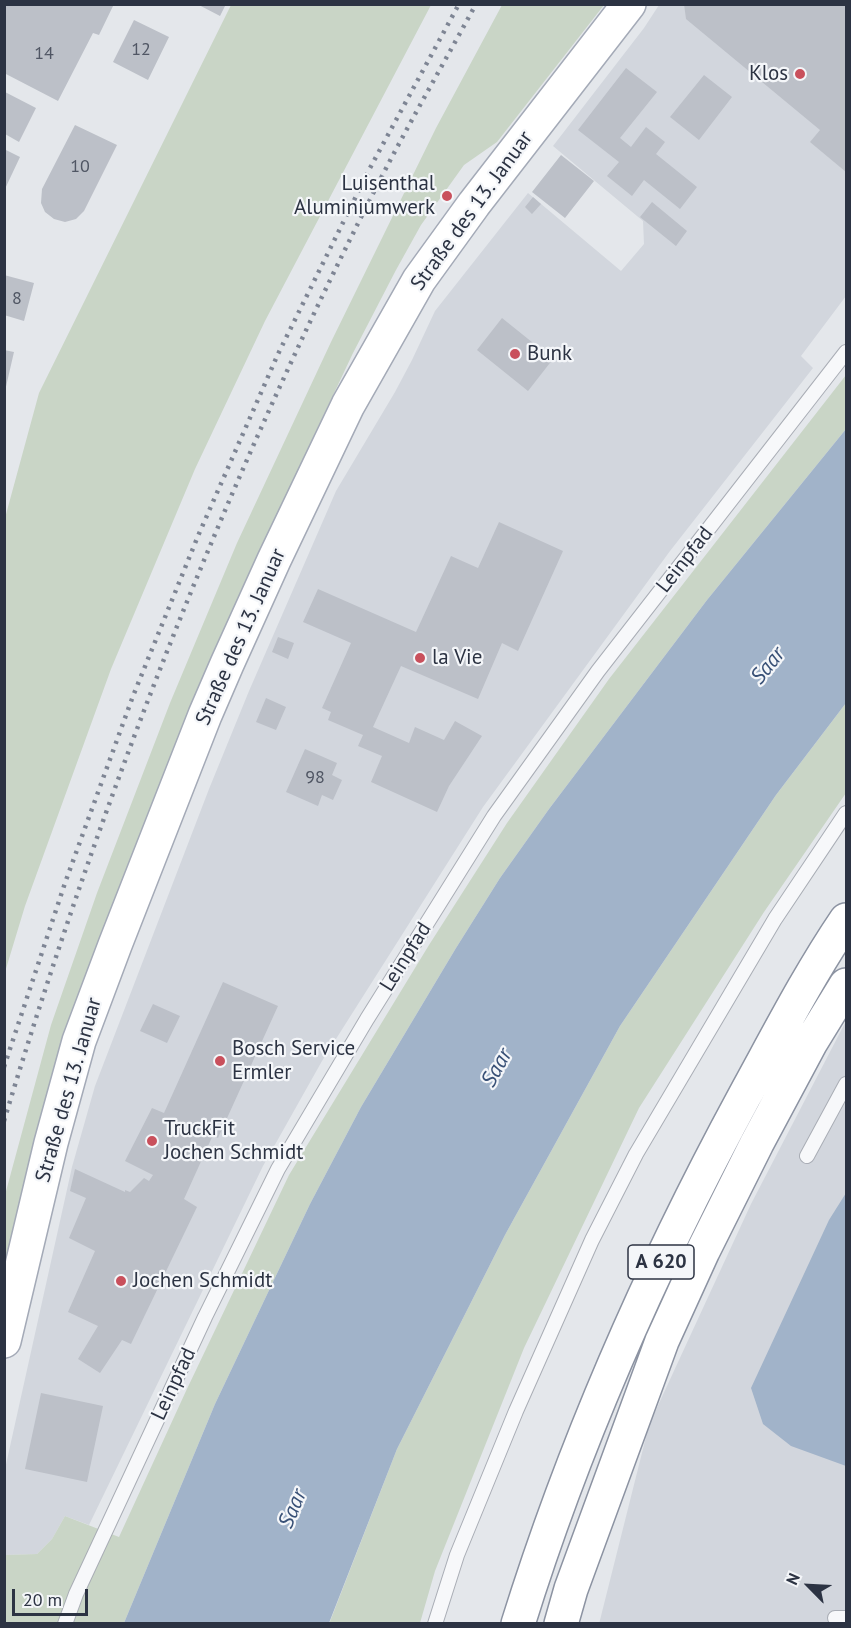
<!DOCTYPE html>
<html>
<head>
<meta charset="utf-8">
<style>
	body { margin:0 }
	#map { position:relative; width:851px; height:1628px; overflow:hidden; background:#e4e7eb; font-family:"PT Sans",sans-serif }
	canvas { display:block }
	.frame { position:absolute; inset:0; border:6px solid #2c3343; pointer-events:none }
	.north { position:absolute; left:779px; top:1556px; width:60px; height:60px; -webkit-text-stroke:4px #f4f6f9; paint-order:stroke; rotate:294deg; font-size:16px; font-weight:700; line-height:24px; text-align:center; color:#2c3343 }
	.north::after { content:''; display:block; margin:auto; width:21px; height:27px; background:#2c3343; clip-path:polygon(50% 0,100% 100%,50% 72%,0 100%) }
	.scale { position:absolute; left:12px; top:1589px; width:76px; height:27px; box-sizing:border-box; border:3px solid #2c3343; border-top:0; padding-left:8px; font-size:18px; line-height:21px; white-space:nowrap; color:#2c3343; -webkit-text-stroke:4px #f4f6f9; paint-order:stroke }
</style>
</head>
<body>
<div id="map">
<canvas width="851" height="1628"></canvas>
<div class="frame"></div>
<div class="north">N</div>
<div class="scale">20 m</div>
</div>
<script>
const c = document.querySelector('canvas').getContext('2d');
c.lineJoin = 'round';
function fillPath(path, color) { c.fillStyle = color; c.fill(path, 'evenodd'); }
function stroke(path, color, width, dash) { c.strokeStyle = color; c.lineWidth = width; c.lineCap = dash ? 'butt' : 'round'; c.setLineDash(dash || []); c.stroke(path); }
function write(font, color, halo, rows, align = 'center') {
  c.font = font + ' "PT Sans",sans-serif'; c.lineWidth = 4.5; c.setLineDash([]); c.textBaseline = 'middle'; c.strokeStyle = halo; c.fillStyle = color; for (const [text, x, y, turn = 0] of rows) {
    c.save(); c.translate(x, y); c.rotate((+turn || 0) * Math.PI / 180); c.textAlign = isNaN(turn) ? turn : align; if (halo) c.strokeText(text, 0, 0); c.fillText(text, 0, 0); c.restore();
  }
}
fillPath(new Path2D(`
	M659 5H846V296L801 356 813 368 670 551 483 807 322 1061 263 1166 89 1525 65 1516 52 1539 37 1554 5 1555V1469L72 1167 95 1086 209 789 249 691 336 491 395 392 412 360 435 311 528 193 621 271 644 244 643 221 553 146 644 28Z
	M846 1021V1623L599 1624 649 1425 751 1204Z`), '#d2d6dd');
fillPath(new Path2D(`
	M231 5H431L265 321 195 469 111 669 25 906 5 972V518L39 393Z
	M502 5H604L497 142 464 165 421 225 396 270 353 353 259 552 190 710 68 1029 48 1089 5 1283V1195L51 1025 97 893 170 703 237 543 331 342 436 128Z
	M846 375V429L707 600 549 809 500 878 456 948 361 1107 310 1204 215 1404 124 1623H5L4 1555 37 1554 52 1539 65 1516 119 1537 186 1391 289 1175 429 945 507 823 609 679Z
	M846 703V793L764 912 639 1108 524 1348 435 1571 420 1623 329 1624 397 1449 505 1235 620 1026 776 795Z`), '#c9d5c6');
fillPath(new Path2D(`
	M846 429V703L776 795 620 1026 505 1235 397 1449 329 1623H124L215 1404 310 1204 361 1107 456 948 500 878 549 809 707 600Z
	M846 1193V1466L791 1446 763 1424 751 1388 829 1220Z`), '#a1b3c9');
fillPath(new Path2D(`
	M4 4H114L99 35 93 33 58 101 4 73Z
	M197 4H226L220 16Z
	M684 4H846V172L810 142 820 130 686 19Z
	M134 20 169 37 148 80 113 62Z
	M626 68 657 92 620 138 631 147 646 127 665 142 656 154 697 187 680 209 644 180 632 196 607 176 619 162 578 130Z
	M704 75 732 97 699 140 670 117Z
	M5 92 36 108 19 142 5 134Z
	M75 125 117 145 84 211 76 219 65 222 54 219 45 212 41 203 42 189Z
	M4 149 20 157 4 191Z
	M561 155 594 181 565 218 532 192Z
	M533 197 541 204 532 214 525 207Z
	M652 202 687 231 676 246 640 217Z
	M4 275 34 283 24 321 4 315Z
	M502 318 553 359 528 391 477 350Z
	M4 350 14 352 5 391 4 390Z
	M499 522 563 551 518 651 502 643 478 699 401 666 373 727 409 743 415 727 444 740 455 721 482 736 449 786 437 812 371 782 382 756 358 746 363 735 328 720 331 712 322 708 351 643 303 622 318 589 416 632 451 556 478 568Z
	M278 637 294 643 288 659 272 652Z
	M266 698 286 707 276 730 256 722Z
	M305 749 337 763 332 775 342 780 333 800 322 795 318 806 286 792Z
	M223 982 278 1006 218 1138 213 1135 184 1199 197 1207 131 1344 122 1340 100 1373 78 1359 98 1326 68 1312 95 1251 69 1238 86 1198 70 1191 75 1169 125 1192V1190L130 1192 144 1178 149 1181 153 1175 125 1161 152 1108 164 1113Z
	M153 1004 180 1016 167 1043 140 1031Z
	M41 1393 103 1406 87 1482 25 1469Z`), '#bcc0c8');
const lane = new Path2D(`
	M807 1156 846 1084
	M835 1618H846
	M65 1624 76 1594 205 1317 278 1169 367 1019 494 816 598 671 846 352
	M435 1624 457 1555 516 1411 592 1240 636 1154 775 919 846 813`);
const primary = new Path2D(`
	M4 1341 51 1143 79 1041 115 945 205 715 227 664 274 560 348 405 419 280 474 204 629 4`);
const highway = new Path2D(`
	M518 1624C575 1441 653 1265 744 1097 777 1037 808 976 846 920
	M561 1624 571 1589 662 1341 703 1251 757 1143 811 1042 846 985`);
stroke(lane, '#a9adb5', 16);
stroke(primary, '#a4aab7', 36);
stroke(highway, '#8c93a2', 36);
stroke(lane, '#f7f8fa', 14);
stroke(primary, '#fff', 33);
stroke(highway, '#fff', 33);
stroke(new Path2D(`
	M4 1067 65 883 133 696 198 536 278 354 370 168 459 4
	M4 1121C102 796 227 478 382 176 412 118 445 61 476 4`), '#7e8594', 4.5, [3, 6]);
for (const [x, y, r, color] of [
	[800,74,6,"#c9505c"],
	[447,196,6,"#c9505c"],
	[515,354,6,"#c9505c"],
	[420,658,6,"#c9505c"],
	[220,1061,6,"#c9505c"],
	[152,1141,6,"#c9505c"],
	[121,1281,6,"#c9505c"]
]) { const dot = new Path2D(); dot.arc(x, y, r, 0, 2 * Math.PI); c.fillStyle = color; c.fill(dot); stroke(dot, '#f4f6f9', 2); }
write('18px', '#505664', null, [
	["12",141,50],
	["14",44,54],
	["10",80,167],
	["8",17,299],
	["98",315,778]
]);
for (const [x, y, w] of [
	[661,1262,66]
]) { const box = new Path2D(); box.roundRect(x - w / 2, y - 17, w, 34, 4.5); c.fillStyle = '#f4f6f9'; c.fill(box); stroke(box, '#2c3343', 1.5); }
write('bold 20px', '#2c3343', null, [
	["A 620",661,1262]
]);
write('21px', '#2c3343', '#f4f6f9', [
	["Klos",788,74,"right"],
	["Luisenthal",435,184,"right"],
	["Aluminiumwerk",435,208,"right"],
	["Bunk",527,354],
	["la Vie",432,658],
	["Bosch Service",232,1049],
	["Ermler",232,1073],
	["TruckFit",164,1129],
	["Jochen Schmidt",164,1153],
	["Jochen Schmidt",133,1281]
], 'left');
write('21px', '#2c3343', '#f4f6f9', [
	["Straße des 13. Januar",472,211,-54],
	["Leinpfad",685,560,-52],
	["Straße des 13. Januar",241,637,-66],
	["Leinpfad",406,957,-58],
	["Straße des 13. Januar",69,1090,-74],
	["Leinpfad",174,1384,-65]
]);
write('italic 22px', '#385076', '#f4f6f9', [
	["Saar",768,666,-51],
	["Saar",497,1068,-61],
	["Saar",293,1509,-67]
]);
</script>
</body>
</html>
